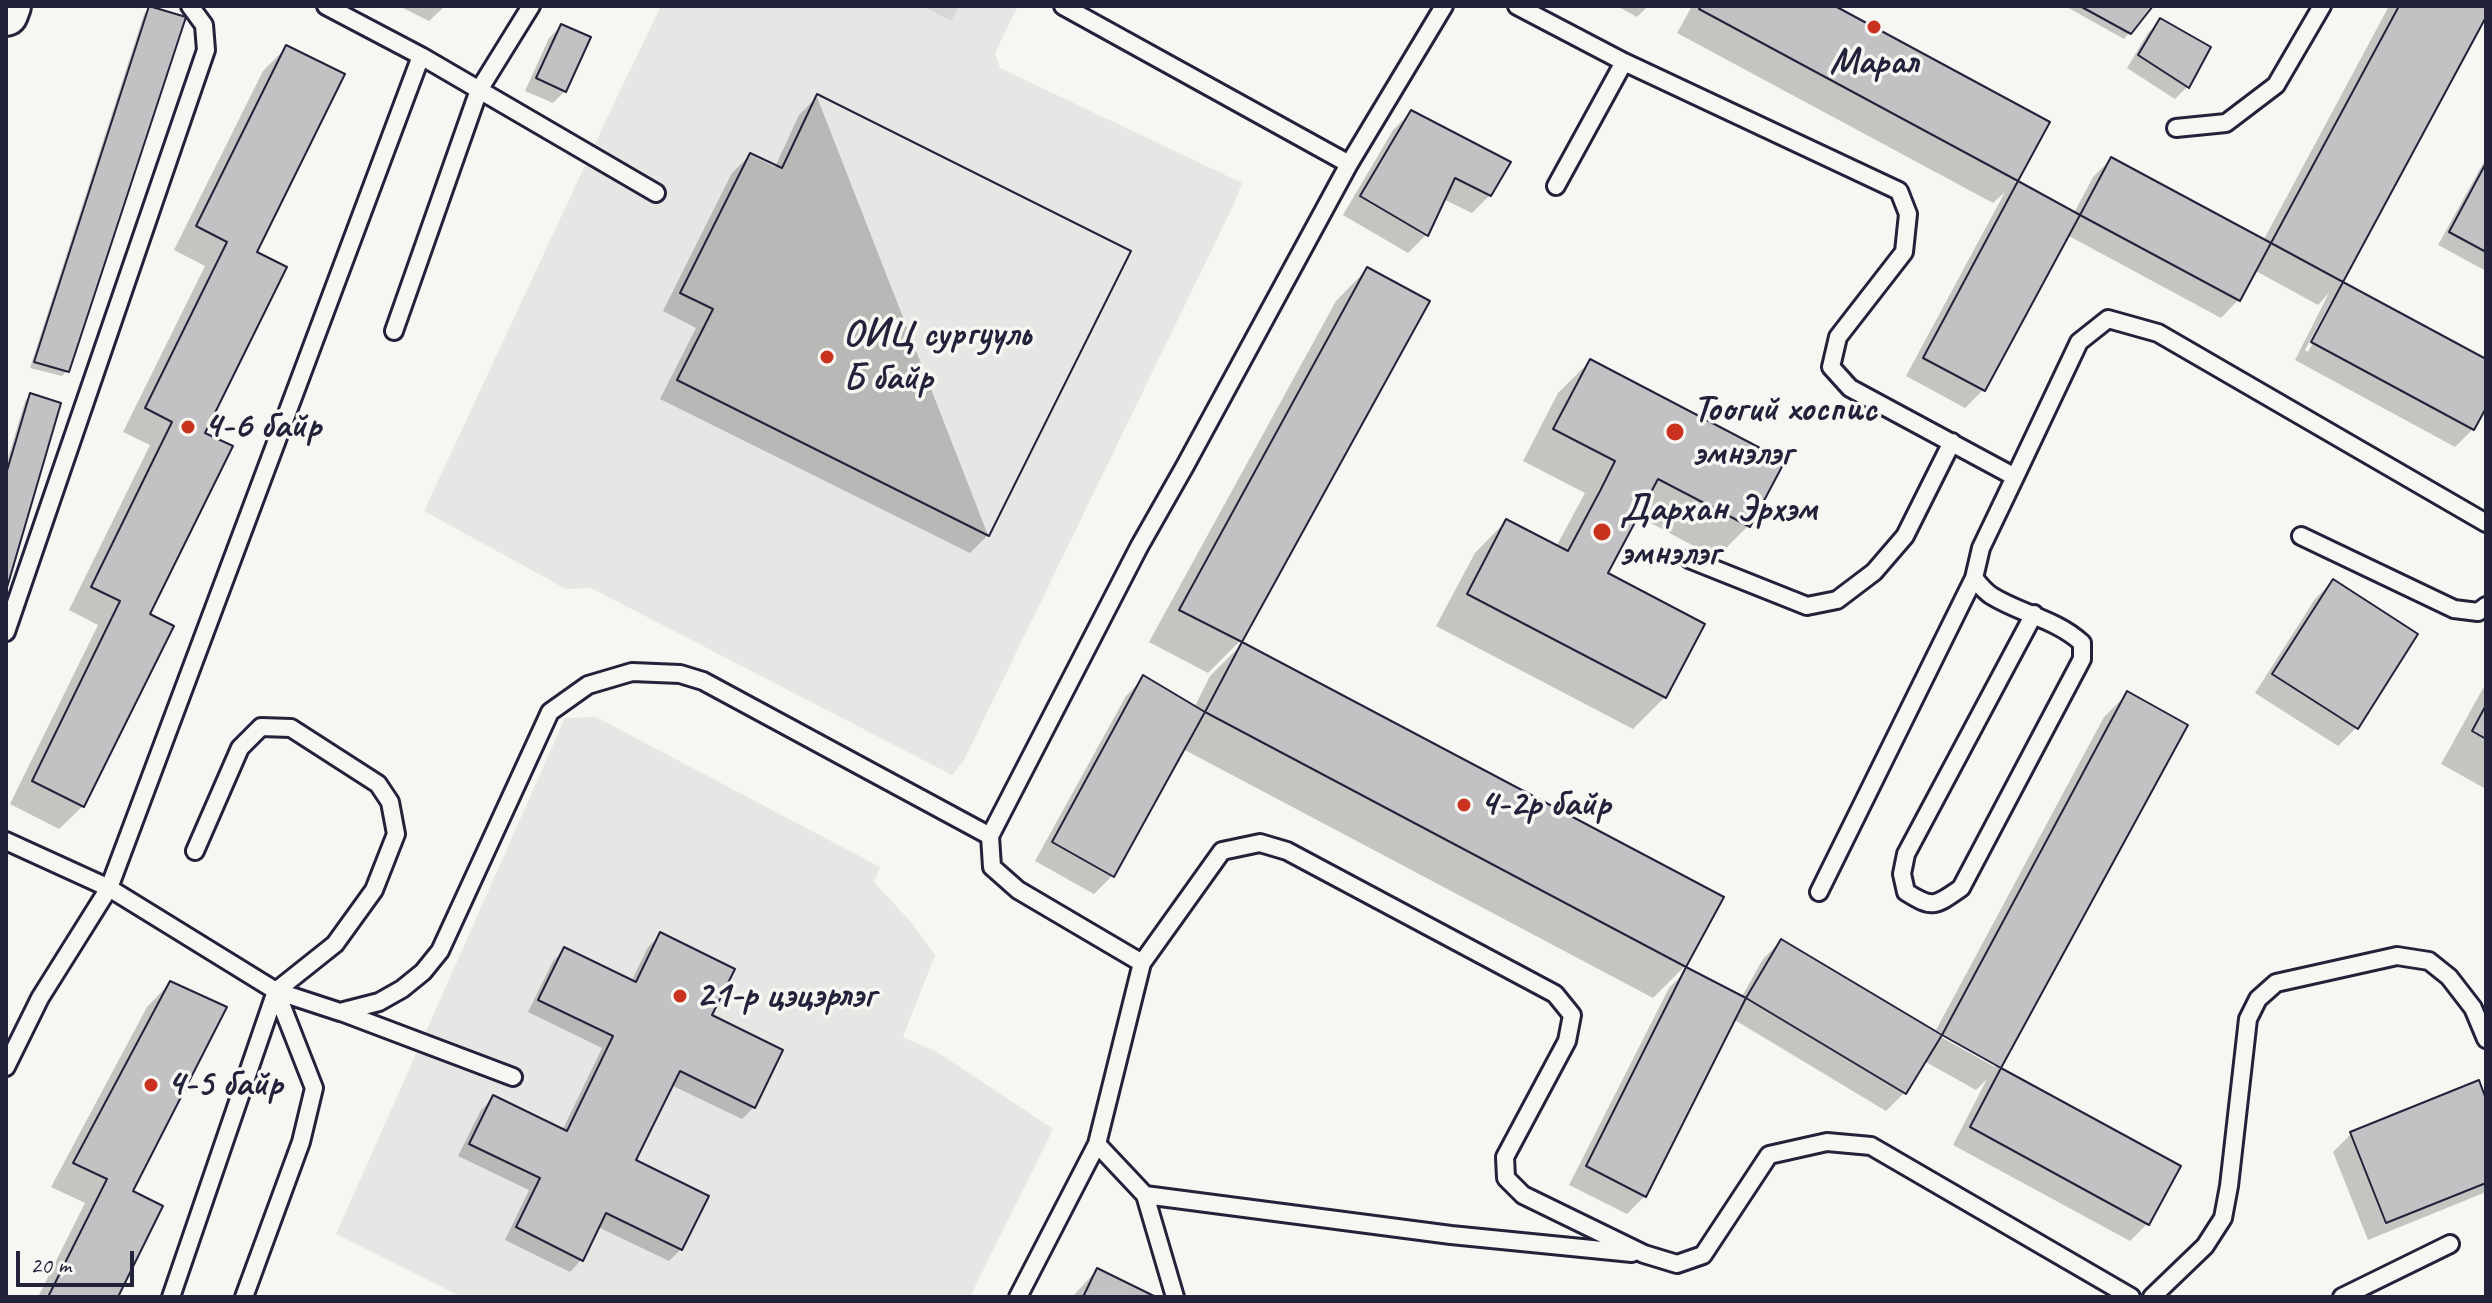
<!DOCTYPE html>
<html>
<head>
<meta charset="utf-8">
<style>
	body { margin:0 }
	#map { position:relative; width:2492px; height:1303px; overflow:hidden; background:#f6f6f2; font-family:Caveat,sans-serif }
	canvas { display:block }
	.frame { position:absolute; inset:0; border:8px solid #22223b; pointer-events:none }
	.scale { position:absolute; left:16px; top:1251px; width:118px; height:36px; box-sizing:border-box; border:4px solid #22223b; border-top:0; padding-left:10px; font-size:24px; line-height:28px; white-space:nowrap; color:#22223b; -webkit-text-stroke:6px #f6f6f2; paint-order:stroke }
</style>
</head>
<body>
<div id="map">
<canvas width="2492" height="1303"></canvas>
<div class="frame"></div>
<div class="scale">20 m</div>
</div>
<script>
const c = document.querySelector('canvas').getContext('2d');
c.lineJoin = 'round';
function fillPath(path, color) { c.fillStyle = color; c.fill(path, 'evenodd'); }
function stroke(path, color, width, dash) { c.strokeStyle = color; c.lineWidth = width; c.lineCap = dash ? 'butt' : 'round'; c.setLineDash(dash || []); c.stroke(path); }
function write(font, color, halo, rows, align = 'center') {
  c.font = font + ' Caveat,sans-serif'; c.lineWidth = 7; c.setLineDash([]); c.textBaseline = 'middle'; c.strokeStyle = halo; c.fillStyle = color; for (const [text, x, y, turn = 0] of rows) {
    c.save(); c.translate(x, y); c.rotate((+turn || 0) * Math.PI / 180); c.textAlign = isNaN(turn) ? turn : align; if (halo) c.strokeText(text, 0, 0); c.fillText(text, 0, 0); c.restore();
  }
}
fillPath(new Path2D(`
	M661 6H1018L995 53 1000 68 1242 183 1234 204 964 760 952 775 591 588 566 589 424 511 615 101Z
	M596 717 880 867 874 882 911 922 935 955 903 1037 937 1052 1053 1129 970 1297H462L336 1234 565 718Z`), '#e6e6e4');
fillPath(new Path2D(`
	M922 6H959L951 21Z`), '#d7d7d7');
fillPath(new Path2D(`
	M399 6H445L429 21Z
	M1617 6H1648L1637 17Z
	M1692 6H1831L2047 123 2015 182 2074 213 2093 177 2111 159 2263 241 2389 6H2486V13L2340 283 2486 361V404L2473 429 2455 447 2295 360 2329 293 2318 305 2254 270 2239 299 2221 318 2067 235 1983 390 1965 408 1906 376 2005 192 1993 203 1677 33ZM2330 303H2334L2308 352 2305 350Z
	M2065 6H2150L2124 39Z
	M150 8 67 371 62 376 30 368 144 14Z
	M2160 21 2208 48 2187 87 2175 99 2127 68 2148 33Z
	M561 26 565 91 553 103 525 91 549 38Z
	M287 47 254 253 147 615 83 806 59 829 10 804 98 625 69 610 150 445 123 432 205 266 174 250 263 71Z
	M817 97 988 535 970 553 660 399 696 328 663 311 732 173 750 155 775 167 799 115Z
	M1411 112 1490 195 1472 213 1443 199 1426 235 1408 253 1343 215 1393 130Z
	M2486 158V271L2438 245Z
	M1367 269 1240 641 1208 673 1149 642 1336 301Z
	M1590 361 1748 526 1716 558 1636 515 1606 574 1665 697 1633 729 1436 626 1475 553 1506 521 1556 547 1585 493 1523 461 1558 393Z
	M30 395 6 584V465L25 401Z
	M2333 581 2356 728 2338 746 2255 693 2315 599Z
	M1242 644 1685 966 1653 998 1183 749 1112 876 1094 894 1035 861 1126 696 1144 678 1194 708 1210 676Z
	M2486 683V789L2441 764Z
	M2127 694 2186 725 1999 1069 2179 1167 2148 1223 2130 1241 1953 1145 1987 1079 1976 1090 1924 1061 1904 1093 1886 1111 1733 1019 1645 1196 1627 1214 1569 1185 1669 988 1687 970 1741 998 1763 959 1781 941 1932 1032 1995 1067V1062L1936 1030 2104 717Z
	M660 935 709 1016 754 1107 742 1119 671 1085 634 1161 681 1249 669 1261 598 1227 582 1259 570 1272 505 1240 529 1190 458 1156 481 1110 493 1098 562 1131 602 1048 528 1012 553 961 565 949 631 982 648 947Z
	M170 983 130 1192 116 1297H38L85 1203 51 1187 147 1007Z
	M2486 1104V1192L2368 1240 2333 1152 2351 1134Z
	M1097 1270 1152 1297H1072Z`), '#0003');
const building = new Path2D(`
	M149 6 186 17 69 372 34 362Z
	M1701 6H1835L2050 122 2018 181 1699 9Z
	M2080 6H2153L2131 34Z
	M2399 6H2486V17L2343 282 2271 243Z
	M2160 18 2211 47 2189 88 2138 55Z
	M561 24 591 37 566 92 536 78Z
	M286 45 345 74 257 252 287 267 205 433 233 446 150 614 174 626 84 807 32 781 120 601 91 587 172 422 145 408 227 242 196 226Z
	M817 94 1131 251 989 536 677 380 713 309 680 293 750 153 782 168Z
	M817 94 1131 251 989 536 677 380 713 309 680 293 750 153 782 168Z
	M1411 110 1511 162 1491 196 1455 178 1428 236 1360 196Z
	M2111 157 2271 243 2240 301 2080 215Z
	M2486 163V252L2449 232Z
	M2018 181 2080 215 1985 391 1923 358Z
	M1367 267 1430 301 1242 642 1179 610Z
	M2343 282 2486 359V408L2474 430 2311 342Z
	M1590 359 1785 461 1750 527 1658 479 1608 573 1705 624 1666 698 1467 594 1506 519 1568 551 1600 491 1615 461 1553 429Z
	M30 393 61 403 6 591V474Z
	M2333 579 2418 634 2358 729 2272 674Z
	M1242 642 1724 897 1686 967 1205 712Z
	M1143 675 1205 712 1114 877 1052 842Z
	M2127 691 2188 725 2001 1068 1942 1035Z
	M2486 705V739L2472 731Z
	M660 932 735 969 712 1015 783 1050 755 1108 680 1071 636 1160 709 1196 682 1250 606 1213 583 1261 516 1227 540 1178 469 1144 493 1095 567 1131 613 1036 538 1000 564 947 636 982Z
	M1781 939 1942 1035 1906 1094 1746 998Z
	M1686 967 1746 998 1646 1197 1586 1166Z
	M170 981 227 1007 133 1191 163 1206 118 1297H48L107 1179 73 1163Z
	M2001 1068 2181 1166 2149 1225 1970 1127Z
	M2479 1080 2486 1099V1183L2386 1223 2350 1132Z
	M1097 1268 1156 1297H1083Z`);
fillPath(building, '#c2c2c4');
stroke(building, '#22223b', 2);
const service = new Path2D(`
	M326 6 421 56 656 193
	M1063 6 1349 164
	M1517 6 1624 62 1899 191 1908 214 1904 252 1838 337 1831 367 1850 388 2015 477 2079 342 2108 319 2158 333 2486 523
	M2176 128 2226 123 2276 85 2322 6
	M1556 186 1624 62
	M394 331 479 90 531 6
	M2015 477 1981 548 1974 578C1979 584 1985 592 1992 596 2021 614 2056 619 2082 643V659L1961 888C1935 906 1933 909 1906 892L1902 874 1906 854 2034 614
	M2301 536 2454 609 2478 612 2486 606
	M1689 559 1807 606 1837 600 1874 572 1905 536 1952 442
	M6 632 206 50 204 25 190 6
	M6 841 109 888 276 991 340 1012 379 1002 402 989 423 972 440 951 550 712 588 685 632 672 680 674 703 681 990 836
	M1819 892 1974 578
	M1142 963 1018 890 992 867 990 836 1139 547 1185 466 1349 164 1444 6
	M341 1012 513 1077
	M6 1067 40 998 109 888 421 56
	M1097 1144 1145 1195 1175 1297
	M1145 1195 1451 1235 1632 1253
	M171 1297 276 991 335 944 374 890 396 834 390 802 378 784 291 728 261 727 240 748 195 851
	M244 1297 301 1142 314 1088 276 991
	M1018 1297 1097 1144 1142 963 1222 851 1260 843 1287 851 1555 994 1572 1015 1567 1041 1505 1157 1506 1178 1523 1195 1644 1254 1677 1264 1703 1255 1769 1155 1827 1142 1871 1146 2131 1297
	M2152 1297 2205 1246 2223 1218 2229 1186 2248 1019 2258 999 2276 983 2397 956 2429 961 2449 977 2473 1008 2486 1039
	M2342 1297 2450 1244`);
const tertiary = new Path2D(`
	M6 14 9 6`);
stroke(service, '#22223b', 22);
stroke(tertiary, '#22223b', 48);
stroke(service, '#f6f6f2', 16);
stroke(tertiary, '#f6f6f2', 42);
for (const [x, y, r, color] of [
	[1874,27,8,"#c8321e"],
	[827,357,8,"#c8321e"],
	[188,427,8,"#c8321e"],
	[1675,432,10,"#c8321e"],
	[1602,532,10,"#c8321e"],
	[1464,805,8,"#c8321e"],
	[680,996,8,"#c8321e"],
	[151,1085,8,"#c8321e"]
]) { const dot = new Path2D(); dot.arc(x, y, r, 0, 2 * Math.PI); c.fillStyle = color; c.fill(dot); stroke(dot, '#f6f6f2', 3); }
write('bold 38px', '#22223b', '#f6f6f2', [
	["Марал",1874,63,"center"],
	["ОИЦ сургууль",843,335],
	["Б байр",843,379],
	["Тоогий хоспис",1693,410],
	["эмнэлэг",1693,454],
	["4-6 байр",204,427],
	["Дархан Эрхэм",1620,510],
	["эмнэлэг",1620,554],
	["4-2р байр",1480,805],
	["21-р цэцэрлэг",696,996],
	["4-5 байр",167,1085]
], 'left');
</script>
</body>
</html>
